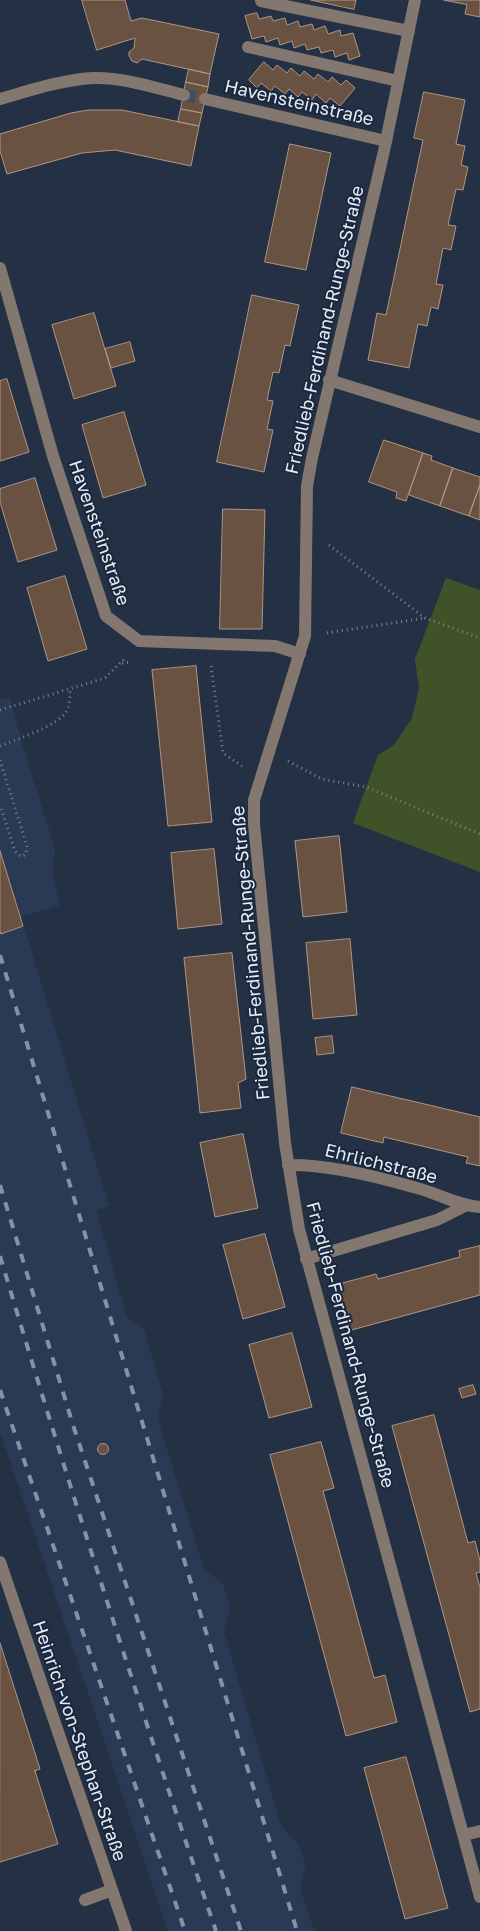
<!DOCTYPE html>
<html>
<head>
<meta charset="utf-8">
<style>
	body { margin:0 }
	canvas { display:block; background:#243145 }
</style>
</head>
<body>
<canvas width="480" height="1931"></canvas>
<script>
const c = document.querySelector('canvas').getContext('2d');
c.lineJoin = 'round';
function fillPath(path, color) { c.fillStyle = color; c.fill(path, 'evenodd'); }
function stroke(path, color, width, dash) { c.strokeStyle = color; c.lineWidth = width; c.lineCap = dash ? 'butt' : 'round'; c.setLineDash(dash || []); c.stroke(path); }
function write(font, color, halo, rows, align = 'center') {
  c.font = font + ' "Golos Text",sans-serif'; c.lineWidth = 4; c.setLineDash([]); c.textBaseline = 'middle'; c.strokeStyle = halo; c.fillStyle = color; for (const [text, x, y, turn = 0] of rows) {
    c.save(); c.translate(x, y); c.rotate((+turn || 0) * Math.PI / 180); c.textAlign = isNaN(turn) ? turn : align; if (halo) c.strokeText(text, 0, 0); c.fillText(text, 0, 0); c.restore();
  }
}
fillPath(new Path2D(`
	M10 697 23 747 55 849 52 873 60 905 21 917 109 1206 96 1210 127 1318 144 1329 163 1394 158 1420 204 1569 223 1584 230 1608 224 1632 281 1826 299 1845 306 1865 300 1888 314 1931H168L0 1431V700Z`), '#2a3a54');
fillPath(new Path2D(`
	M446 578 480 590V872L353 823 378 755 394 745 412 718 419 688 415 659Z`), '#405328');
const building = new Path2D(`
	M82 0H125L131 21 142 18 219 34 210 74 142 59 137 63 132 61 129 56V52L134 48 135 38 97 50Z
	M311 0H356L354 9Z
	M444 0H480V17L465 14 467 5Z
	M257 13 259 19 271 16 273 21 285 18 287 25 298 21 300 27 312 24 314 30 325 26 328 34 340 30 341 36 353 33 360 56 349 60 347 53 335 57 333 50 321 53 319 47 307 50 305 44 294 48 292 41 280 45 278 38 266 42 264 36 252 39 245 16Z
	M264 62 273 70 277 65 287 73 291 68 300 76 304 71 314 79 318 74 328 82 332 77 341 85 346 80 355 88 340 106 330 98 326 103 316 94 312 100 302 92 298 97 289 89 285 94 275 86 271 91 261 83 257 88 249 80Z
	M189 69 210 74 208 87 186 82Z
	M186 82 208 87 202 113 181 109Z
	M424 92 465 100 456 144 465 146 461 165 468 167 463 190 456 189 448 225 456 226 451 250 443 248 436 284 443 285 438 309 431 307 427 326 418 324 409 368 368 360 377 313 386 315 423 140 414 138Z
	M181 109 202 113 199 126 178 122Z
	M89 110H122L199 126 191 166 115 150 82 153 7 174 0 151V134L71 113Z
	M290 144 331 153 306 270 265 262Z
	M252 295 299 305 290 346 285 345 279 373 273 372 267 400 273 401 267 429 273 430 264 472 217 462Z
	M94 313 116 386 74 399 52 325Z
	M130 342 135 361 111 368 105 349Z
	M7 379 29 452 0 461V381Z
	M124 412 146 485 103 498 82 425Z
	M384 440 423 453 406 501 396 498 397 492 369 482Z
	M423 453 432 456 431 460 453 468 440 506 409 495Z
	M453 468 480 477V485L469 516 440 506Z
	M35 478 57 550 18 562 0 502V489Z
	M480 485V520L469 516Z
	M223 509 265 510 262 629H220Z
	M65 576 87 649 48 661 27 588Z
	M196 666 212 822 168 826 152 670Z
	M339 836 347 912 303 917 295 841Z
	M214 849 222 924 178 929 171 853Z
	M0 851 23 926 1 934 0 931Z
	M350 939 357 1015 313 1019 306 943Z
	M232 953 246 1079 238 1083 241 1108 200 1113 184 958Z
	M332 1036 334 1053 317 1055 315 1038Z
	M352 1087 480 1117V1166L466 1163 468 1157 384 1137 383 1143 341 1133Z
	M243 1134 258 1208 215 1217 200 1143Z
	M265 1234 285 1307 243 1319 223 1245Z
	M480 1246V1295L348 1331 335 1285 376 1274 378 1279 460 1257 459 1251Z
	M292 1333 312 1407 269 1418 249 1345Z
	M473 1385 476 1394 462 1398 459 1389Z
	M434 1415 468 1543 475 1541 480 1561V1572L476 1573 480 1587V1709L470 1712 392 1426Z
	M321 1442 334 1488 323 1491 374 1678 385 1675 397 1722 346 1736 270 1455Z
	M97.5 1449a5.5 5.5 0 1 1 11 0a5.5 5.5 0 1 1-11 0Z
	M0 1643 40 1769 34 1771H35L58 1844 0 1862Z
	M406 1757 448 1908 405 1919 364 1768Z`);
fillPath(building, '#695241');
stroke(building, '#af9583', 1);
stroke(new Path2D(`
	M184 95 205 99`), '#414d60', 12, [12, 6]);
stroke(new Path2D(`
	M329 545 425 618 480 638
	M327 633 425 618
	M122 663 131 662
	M211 666 223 753 242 766
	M0 710 105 678 126 657
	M0 746C17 739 56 727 66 712 70 706 70 697 70 689
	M0 760 27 846 26 854 23 856H20L15 851 0 805
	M288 761 322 779 366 787 480 834`), '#778293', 3, [1, 4]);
stroke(new Path2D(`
	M415 0 384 151 312 458 307 486 305 636 254 800V824L285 1143 299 1229 480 1897
	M261 1 409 31
	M248 47 398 81
	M0 99C31 90 61 80 93 78 123 77 155 88 184 95
	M205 99 386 141
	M0 268 53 456 106 616 139 641 275 646 300 654
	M329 380 480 427
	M288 1165C327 1164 379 1177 417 1188 439 1194 457 1205 480 1207
	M306 1259 437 1220 465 1206
	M0 1562 126 1931
	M464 1835 480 1831
	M85 1900 112 1890`), '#837770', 12);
stroke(new Path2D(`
	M0 955 297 1931
	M0 1185 73 1425 241 1931
	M0 1256C68 1483 140 1708 216 1931
	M0 1390 185 1931`), '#8691a2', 4, [9, 9]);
write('18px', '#e4edfa', '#1b273b', [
	["Havensteinstraße",299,103,13],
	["Friedlieb-Ferdinand-Runge-Straße",325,330,-77],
	["Havensteinstraße",99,533,71],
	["Friedlieb-Ferdinand-Runge-Straße",251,953,-95],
	["Ehrlichstraße",381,1164,14],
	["Friedlieb-Ferdinand-Runge-Straße",350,1345,75],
	["Heinrich-von-Stephan-Straße",79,1741,71]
]);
</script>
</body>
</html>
